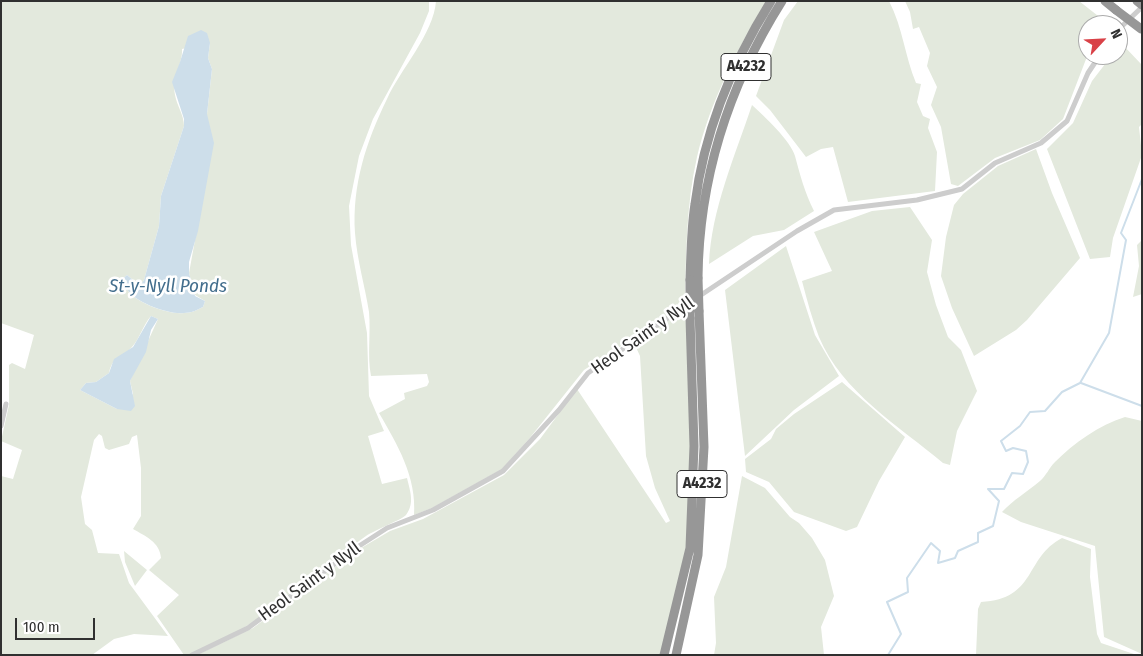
<!DOCTYPE html>
<html>
<head>
<meta charset="utf-8">
<style>
	body { margin:0 }
	#map { position:relative; width:1143px; height:656px; overflow:hidden; background:#fff; font-family:"Fira Sans Condensed",sans-serif }
	canvas { display:block }
	.frame { position:absolute; inset:0; border:2px solid #303030; pointer-events:none }
	.north { position:absolute; left:1078px; top:15px; width:50px; height:50px; box-sizing:border-box; background:#fff; border:1px solid #acacac; border-radius:50%; rotate:65deg; font-size:14px; font-weight:700; line-height:20px; text-align:center; color:#303030 }
	.north::after { content:''; display:block; margin:auto; width:18px; height:22px; background:#d94147; clip-path:polygon(50% 0,100% 100%,50% 72%,0 100%) }
	.scale { position:absolute; left:15px; top:618px; width:80px; height:22px; box-sizing:border-box; border:2px solid #303030; border-top:0; padding-left:6px; font-size:15px; line-height:18px; white-space:nowrap; color:#303030; -webkit-text-stroke:4px #fff; paint-order:stroke }
</style>
</head>
<body>
<div id="map">
<canvas width="1143" height="656"></canvas>
<div class="frame"></div>
<div class="north">N</div>
<div class="scale">100 m</div>
</div>
<script>
const c = document.querySelector('canvas').getContext('2d');
c.lineJoin = 'round';
function fillPath(path, color) { c.fillStyle = color; c.fill(path, 'evenodd'); }
function stroke(path, color, width, dash) { c.strokeStyle = color; c.lineWidth = width; c.lineCap = dash ? 'butt' : 'round'; c.setLineDash(dash || []); c.stroke(path); }
function write(font, color, halo, rows, align = 'center') {
  c.font = font + ' "Fira Sans Condensed",sans-serif'; c.lineWidth = 5; c.setLineDash([]); c.textBaseline = 'middle'; c.strokeStyle = halo; c.fillStyle = color; for (const [text, x, y, turn = 0] of rows) {
    c.save(); c.translate(x, y); c.rotate((+turn || 0) * Math.PI / 180); c.textAlign = isNaN(turn) ? turn : align; if (halo) c.strokeText(text, 0, 0); c.fillText(text, 0, 0); c.restore();
  }
}
fillPath(new Path2D(`
	M1 1H429V11L420 33 373 119 359 156 349 206 351 245 367 333 369 396 384 431 368 436 382 484 407 478C410 491 415 503 406 515 403 519 375 530 366 536 321 567 281 606 234 634 220 642 204 646 189 655H184L157 616 179 595 149 570 161 558C160 542 145 536 133 529L141 516V468L137 435 132 437 129 444 109 450 105 448 102 436 99 434 94 440 81 497 85 524 92 530 98 553 119 554 129 583 168 636 134 634 114 639 92 655H1V476L13 479 22 450 1 441 9 405V365L12 363 25 369 34 335 1 323ZM210 43 208 58 212 69 207 114 206 180 189 273 195 295 205 301 203 307C197 310 191 313 184 313 168 315 134 302 127 289L121 288V280L127 275 140 286 144 280 159 226 161 196 184 126C184 115 177 106 175 95 172 77 183 63 182 49ZM151 316 158 319 130 381 133 394 117 409 80 390 86 383 96 382 109 373C113 355 122 358 132 347 140 338 143 325 151 316Z
	M436 1H766C737 50 710 102 697 157 686 205 686 256 685 305L584 370 529 439 502 469 432 508 414 515C417 477 397 444 379 413L405 399 404 393 427 386 429 382 427 374 371 376C367 356 371 333 369 312 365 286 357 260 355 233 352 185 366 142 387 99 400 70 434 33 436 1Z
	M798 1H889C903 28 905 57 916 83L921 84 917 102 923 116 930 119 928 128 937 152 935 191 848 202 833 147 821 149 806 157 770 110 756 96 784 20Z
	M905 1H1079L1102 19V25H1088V54L1063 119 1040 140 995 158 958 186 951 184 941 127 931 105 937 87 927 66 930 53 919 27 913 29 910 12Z
	M1123 45 1142 65V124L1139 127 1142 155 1113 238 1110 257 1090 259 1047 149 1073 123 1092 81 1112 55H1118V49Z
	M752 105C764 116 791 141 795 156 800 175 805 193 814 211L784 230 753 236 709 264C711 210 735 156 752 105Z
	M1036 149 1052 193 1080 258 1027 320 1016 330 974 356 952 308 941 276 946 237 954 205 963 194 998 166Z
	M910 207 932 240 927 272 936 305 948 337 961 350 977 391 957 431 950 465 943 463C899 426 842 392 819 337 812 319 807 300 802 281L832 271 814 232 872 211Z
	M1142 240V294L1133 297 1139 266 1137 245Z
	M786 246 815 335 839 376 794 410 745 456 725 290Z
	M685 309 691 405 693 515 663 655H197L253 628 356 551 390 531 423 519 504 475 540 439 577 389 666 523 670 521 655 488 646 456 640 356 634 343Z
	M842 382 905 437 879 481 857 527 846 531 794 512 769 482 746 472 745 459 771 439 776 429 794 414Z
	M1125 417 1142 421V654L1104 637 1095 546 1021 522 1002 512C1013 500 1027 492 1040 481 1046 476 1049 468 1055 462 1074 443 1099 425 1125 417Z
	M742 476 765 488 790 517 799 523 812 538 825 560 834 596 821 627 824 655H714L716 643 714 597 726 567Z
	M1062 538 1091 549 1090 577 1097 634 1101 643 1137 655H976L978 609 981 602C1037 599 1024 558 1062 538Z
	M124 551 147 570 135 586 125 562Z`), '#e3e9dd');
fillPath(new Path2D(`
	M201 30 207 33 210 43 208 58 212 69 207 114 214 143 198 231 189 262V273L195 296 205 301 203 307C197 310 191 313 184 313 169 315 134 302 127 289L121 288V280L127 275 140 286 144 280 159 226 161 196 184 126V119L172 82 180 62 188 36Z
	M151 316 158 319 151 330 146 352 130 381 135 406 131 411 117 409 80 390 86 383 96 382 109 373 114 359 133 347Z`), '#cddeea');
stroke(new Path2D(`
	M1081 383 1142 406
	M888 655 901 634 887 602 908 592 907 578 931 543 940 551 938 563 955 558 958 551 978 542V533L993 526 999 501 988 489H1004L1012 473 1023 474 1028 462 1026 451 1013 448 1006 451 1001 441 1020 426 1030 412 1045 411 1062 392 1080 383 1109 333 1126 240 1121 233 1142 179`), '#cddeea', 2);
stroke(new Path2D(`
	M1118 30 1142 7
	M698 297 797 231 834 210 917 200 962 189 995 163 1041 143 1067 121 1088 73 1100 55
	M1 426 6 404
	M192 655 248 628 356 548 387 528 433 510 503 471 559 410 588 373 691 302`), '#cdcdcd', 5);
stroke(new Path2D(`
	M1105 1 1116 10
	M1137 1 1142 5
	M698 278C699 179 729 85 782 1
	M690 280C691 255 691 229 695 204 704 132 733 62 771 1
	M664 655 690 548 694 446 690 318
	M676 655 698 555 704 447 699 311`), '#979797', 9);
stroke(new Path2D(`
	M1116 10 1141 29
	M698 278 699 311
	M690 280V318`), '#979797', 9);
for (const [x, y, w] of [
	[746,67,50],
	[702,484,50]
]) { const box = new Path2D(); box.roundRect(x - w / 2, y - 13.5, w, 27, 4); c.fillStyle = '#fff'; c.fill(box); stroke(box, '#303030', 1); }
write('bold 16px', '#303030', null, [
	["A4232",746,67],
	["A4232",702,484]
]);
write('18px', '#303030', '#fff', [
	["Heol Saint y Nyll",643,336,-35],
	["Heol Saint y Nyll",310,582,-36]
]);
write('italic 19px', '#436e8d', '#fff', [
	["St-y-Nyll Ponds",168,287]
]);
</script>
</body>
</html>
